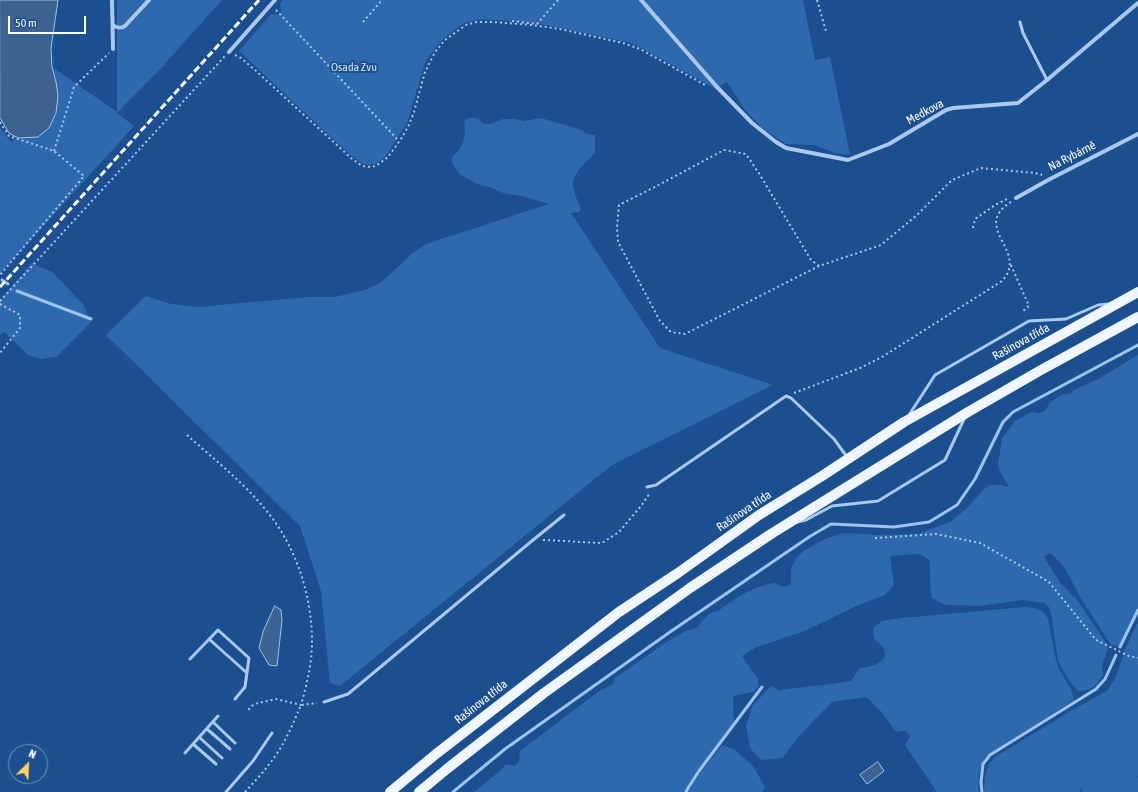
<!DOCTYPE html>
<html>
<head>
<meta charset="utf-8">
<style>
	body { margin:0 }
	#map { position:relative; width:1138px; height:792px; overflow:hidden; background:#1b4f8f; font-family:"Asap Condensed",sans-serif }
	canvas { display:block }
	.north { position:absolute; left:8px; top:744px; width:40px; height:40px; box-sizing:border-box; background:#1b4f8f; border:1px solid #7695bc; border-radius:50%; rotate:24deg; font-size:11px; font-weight:700; line-height:16px; text-align:center; color:#fff }
	.north::after { content:''; display:block; margin:auto; width:14px; height:18px; background:#ffd166; clip-path:polygon(50% 0,100% 100%,50% 72%,0 100%) }
	.scale { position:absolute; left:8px; top:16px; width:78px; height:18px; box-sizing:border-box; border:2px solid #fff; border-top:0; padding-left:5px; font-size:12px; line-height:14px; white-space:nowrap; color:#fff; -webkit-text-stroke:3px #1b4f8f; paint-order:stroke }
</style>
</head>
<body>
<div id="map">
<canvas width="1138" height="792"></canvas>
<div class="north">N</div>
<div class="scale">50 m</div>
</div>
<script>
const c = document.querySelector('canvas').getContext('2d');
c.lineJoin = 'round';
function fillPath(path, color) { c.fillStyle = color; c.fill(path, 'evenodd'); }
function stroke(path, color, width, dash) { c.strokeStyle = color; c.lineWidth = width; c.lineCap = dash ? 'butt' : 'round'; c.setLineDash(dash || []); c.stroke(path); }
function write(font, color, halo, rows, align = 'center') {
  c.font = font + ' "Asap Condensed",sans-serif'; c.lineWidth = 4; c.setLineDash([]); c.textBaseline = 'middle'; c.strokeStyle = halo; c.fillStyle = color; for (const [text, x, y, turn = 0] of rows) {
    c.save(); c.translate(x, y); c.rotate((+turn || 0) * Math.PI / 180); c.textAlign = isNaN(turn) ? turn : align; if (halo) c.strokeText(text, 0, 0); c.fillText(text, 0, 0); c.restore();
  }
}
fillPath(new Path2D(`
	M117 0H222L162 67 117 113 134 126 0 274V127L11 142 18 138 38 137 56 82 52 67 117 112Z
	M283 0H803L815 60 830 57 850 155 835 153 814 145 786 144 761 127 745 110 727 82 720 86V85L715 89 714 88 645 50 631 43 541 24 484 19 464 23 443 39 430 55 425 63 407 123 386 156 376 164 370 165 363 164 348 153 239 51 271 14 278 15 281 12 280 4Z
	M469 118C475 118 479 117 482 123L490 124 503 119H516L524 121 541 118 582 130 586 134 595 135V153C586 163 569 174 574 190 575 196 578 202 581 208L579 212 571 213 660 348 773 385 612 465 340 686 330 683 321 591 300 526 106 335 146 296 171 304 198 307 307 297H335L365 290 380 283 414 252 426 244 549 204 522 196 503 193 489 187 477 184 459 174 452 163V157C463 148 467 135 464 121Z
	M32 263 52 272 83 304 91 322 56 357 40 359 28 355 4 332 0 335V300Z
	M1138 355V612L1121 646 1111 645 1082 600 1063 565 1050 553 1044 557 1061 584 1078 601 1104 640 1108 648 1102 665 1103 675C1096 686 1092 691 1078 691L1068 679 1058 661 1051 613 1049 607 1044 603 1023 600 979 606 945 605 932 598C929 585 931 573 929 560L920 554 890 556 894 585 885 595 856 606 807 630 757 647 742 656 758 679V687L753 692 733 696 734 723 695 775 684 792H474L501 770 506 764 514 766 519 762 520 751 599 691 613 684 615 678 668 641 686 631 697 628C702 621 709 611 718 611 733 600 747 590 765 585 767 584 771 583 774 583 782 584 782 591 791 583V569L796 559 803 551 827 538 843 533 879 535 918 534 950 522 967 508 984 489 991 485H1001L1009 487 1000 472 998 465 1002 438 1015 421 1032 412 1039 413 1045 411 1050 402 1062 395 1071 393 1074 390 1098 379Z
	M1024 607C1035 608 1042 608 1048 619L1056 660 1059 669 1071 689 1074 700 985 757C979 769 978 778 979 792H937L905 745 910 736 905 731 896 732 880 710 866 697 832 702 813 721 795 741 783 758 761 760 750 748 746 725 753 705 771 686 779 690 831 684 851 681 860 668C870 667 878 665 885 657L884 648 874 639 873 628 882 621 902 618Z
	M1138 622V776L1135 779 1138 777V792H1081L1083 791 1081 788 1080 790 1081 792H984L985 777 988 765 995 757 1069 712 1108 690 1116 677 1125 649Z
	M722 745 734 749 753 766 765 787 762 792H687L699 774Z`), '#2e69ad');
const water = new Path2D(`
	M0 0H58L51 48 52 67 56 82 58 96 56 113 49 128 38 137 18 138 9 133 0 118Z
	M275 606 281 610 282 620 277 666 269 665 259 648 263 632Z
	M878 762 884 771 867 784 860 775Z`);
fillPath(water, '#3c6290');
stroke(water, '#9cc4f0', 1);
stroke(new Path2D(`
	M2 280 8 284
	M17 291 91 319
	M1120 647 1138 610
	M453 792 505 749 670 632 809 537 831 524 894 527 929 522 957 505 975 479 1003 422 1013 412 1138 345
	M686 792 688 788 699 771 762 687
	M982 792 981 782 983 764 990 755 1096 689 1105 679 1116 655`), '#9cc4f0', 3);
stroke(new Path2D(`
	M817 0 826 31
	M276 10 399 141
	M512 21 537 24 558 0
	M363 22 382 0
	M235 55 241 58 255 70 351 158 362 166 370 167 376 166 388 157 401 139 409 125 414 112 425 72 435 52 445 40 466 25 477 22H493L532 25 560 29 623 43 640 49 707 86
	M0 122 9 136 54 151 84 176 0 275
	M54 151 74 87 109 53
	M973 228 975 219 995 205 1009 198
	M1011 265 1029 306 1023 311
	M819 266 811 260 760 175 746 154 724 150 653 188 619 205 617 227 618 242 660 321 671 332 685 334 819 266 881 245 917 215 952 180 981 168 1035 173 1042 175
	M0 301 225 56
	M0 304 20 315V328L0 353
	M794 393 860 368 882 357 1002 281C1030 251 970 228 1011 202
	M187 435C217 462 251 488 275 522 299 556 312 600 312 642 312 663 307 684 301 705L276 699 254 704 248 710
	M875 538 936 534 980 543 1049 582 1096 640 1129 656 1138 658
	M543 540 602 543 619 532 641 506 650 493
	M245 792C258 778 271 764 281 747 289 734 295 719 301 705L317 703`), '#a9c9ee', 2, [2, 3]);
stroke(new Path2D(`
	M1020 22 1023 33 1047 80
	M909 415 935 375 1029 321 1066 319 1098 305 1109 304
	M647 487 656 485 786 396 791 398 834 439 847 457
	M797 522 806 520 832 506 878 501 945 460 965 417
	M209 639 247 673
	M190 659 218 630 249 658 245 687 235 699
	M324 702 348 694 533 540 564 515
	M213 722 235 743
	M207 729 230 749
	M199 737 222 758
	M193 744 216 764
	M185 753 218 716
	M226 792 253 761 272 733`), '#a9c9ee', 3);
stroke(new Path2D(`
	M112 0 113 49
	M641 0 717 87 752 123 776 142 786 148 848 160 889 144 946 110 953 108 1018 103 1047 80 1138 3
	M113 25C117 28 120 29 125 26L149 0
	M229 52 275 0
	M1016 198 1050 179 1138 134`), '#a9c9ee', 4);
stroke(new Path2D(`
	M390 792 436 754 619 612 678 573 759 515 822 476 904 422 1138 292
	M419 792 448 768 544 693 690 588 771 534 968 412 1041 370 1138 317`), '#f0f6ff', 10);
stroke(new Path2D(`
	M0 287 259 0`), '#fff', 3, [7, 3]);
write('12px', '#cfe3fa', '#1b4f8f', [
	["Osada Zvu",354,67]
]);
write('12px', '#fff', '#1b4f8f', [
	["Medkova",925,112,-28],
	["Na Rybárně",1072,156,-27],
	["Rašínova třída",1021,342,-29],
	["Rašínova třída",744,511,-34],
	["Rašínova třída",481,702,-38]
]);
</script>
</body>
</html>
